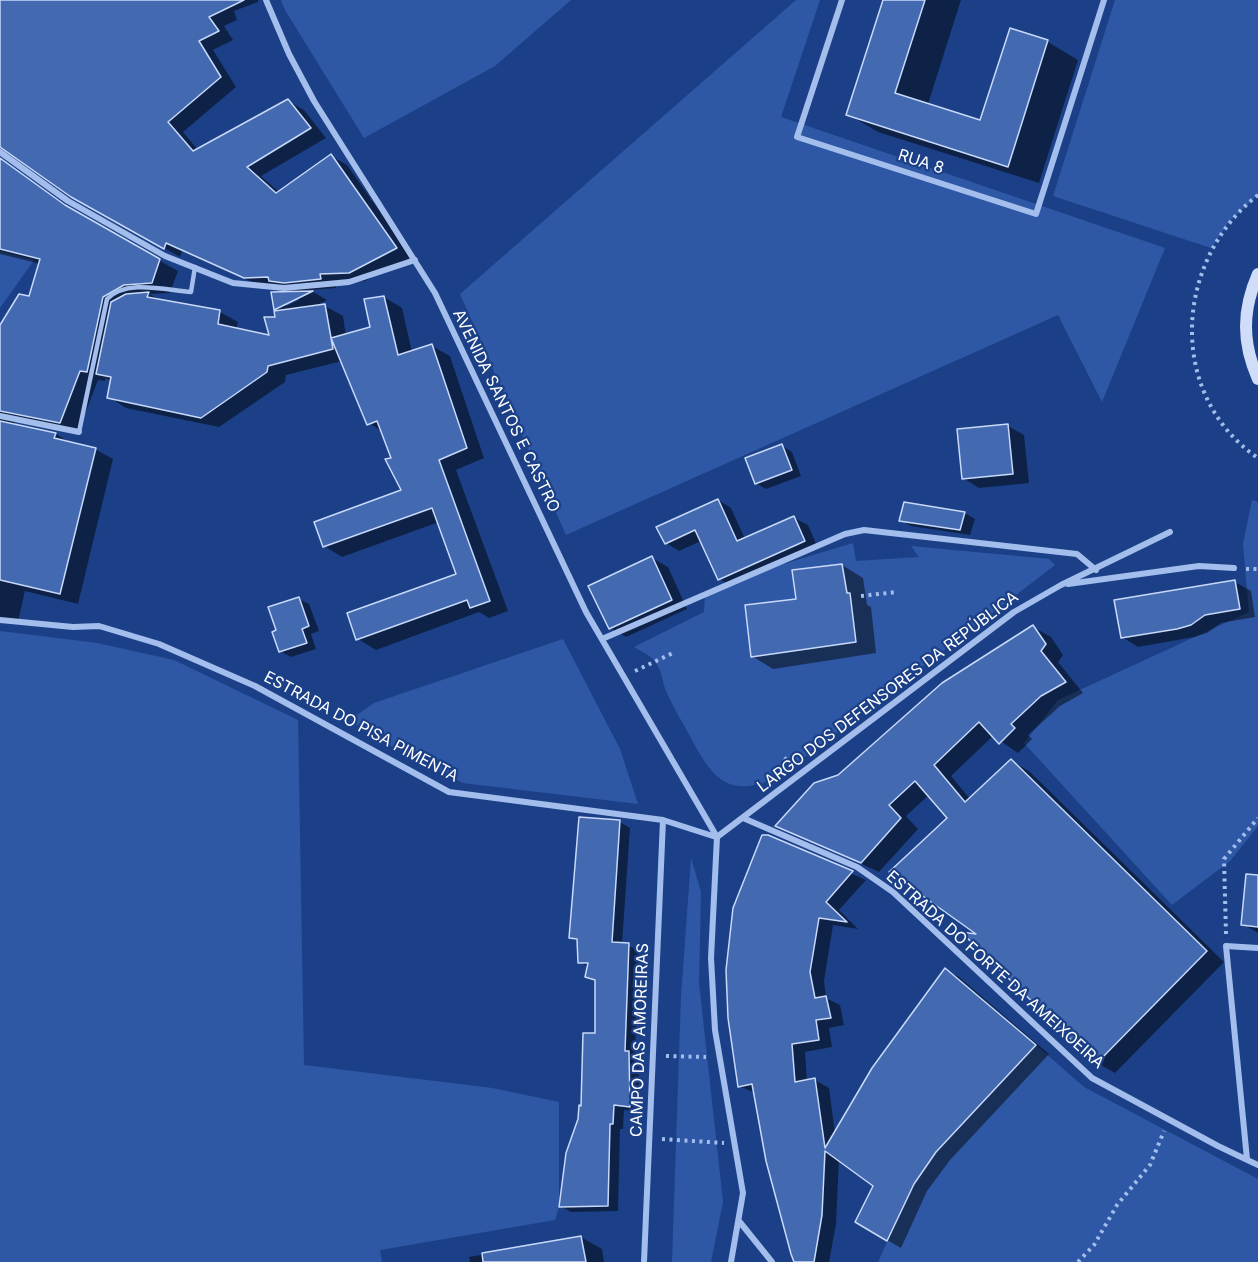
<!DOCTYPE html>
<html>
<head>
<meta charset="utf-8">
<style>
	body { margin:0 }
	canvas { display:block; background:#1b4087 }
</style>
</head>
<body>
<canvas width="1258" height="1262"></canvas>
<script>
const c = document.querySelector('canvas').getContext('2d');
c.lineJoin = 'round';
function fillPath(path, color) { c.fillStyle = color; c.fill(path, 'evenodd'); }
function stroke(path, color, width, dash) { c.strokeStyle = color; c.lineWidth = width; c.lineCap = dash ? 'butt' : 'round'; c.setLineDash(dash || []); c.stroke(path); }
function write(font, color, halo, rows, align = 'center') {
  c.font = font + ' Inter,sans-serif'; c.lineWidth = 4.5; c.setLineDash([]); c.textBaseline = 'middle'; c.strokeStyle = halo; c.fillStyle = color; for (const [text, x, y, turn = 0] of rows) {
    c.save(); c.translate(x, y); c.rotate((+turn || 0) * Math.PI / 180); c.textAlign = isNaN(turn) ? turn : align; if (halo) c.strokeText(text, 0, 0); c.fillText(text, 0, 0); c.restore();
  }
}
fillPath(new Path2D(`
	M281 0H571L495 66 364 138 285 10Z
	M796 0H820L781 117 1165 248 1102 402 1058 315 566 535 460 294Z
	M1115 0H1258V195L1229 222 1211 248 1053 196Z
	M0 251 34 260 0 308Z
	M1252 500 1258 502V826L1230 861 1172 905 1024 743 1058 700 1249 612 1243 544Z
	M853 543 856 561 919 557 911 546 1049 559 1055 565 780 776C731 799 714 782 691 738 683 723 674 709 667 693 662 683 663 673 656 663 651 655 642 652 634 647L704 612 705 596 764 570Z
	M0 631 97 643 174 660 298 720 304 1065 492 1088 559 1102V1207L555 1220 380 1250 382 1262H0Z
	M563 639 620 749 638 804 463 783 373 737 350 720 374 703Z
	M691 858 701 892 699 983 723 1202 711 1262H672L681 997Z
	M1036 1045 1084 1087 1258 1179V1262H878L914 1184 936 1152Z`), '#2e58a5');
fillPath(new Path2D(`
	M0 0H258V2L234 11 237 20 224 26 233 40 213 50 236 87 183 132 198 150 288 101 304 110 326 138 261 176 279 192 331 156 347 165 412 257 365 281 335 282 336 288 310 290 327 300 314 307 325 306 343 316 346 336 372 328 384 297 402 308 412 352 432 346 450 356 484 458 456 470 508 611 489 618 479 612 376 650 358 639 458 575 439 522 342 557 324 546 403 491 383 432 369 423 342 361 286 375 285 382 219 427 126 408 109 397 112 381 105 378V381L98 380 78 432 20 420 11 425 56 434 72 444 95 449 113 459 78 604 25 591 18 621 0 617V328L30 298 41 264 0 254V163L82 217 178 271 170 293 149 294 162 301 220 312 238 322 236 330 271 337 280 312 275 309 273 293 297 291 261 286 182 251 180 257 72 195 0 143ZM297 297 299 300 286 306V302Z
	M884 0H961L928 104 981 121 1011 30 1048 42 1078 60 1039 183 878 132 848 114Z
	M1008 426 1024 435 1029 483 979 488 963 478Z
	M782 446 792 452 801 476 766 489 756 483Z
	M718 500 731 508 745 539 794 518 808 525 818 548 732 586 719 579 701 541 679 551 666 543Z
	M905 504 965 513 975 519 970 535 911 526 901 520Z
	M652 558 668 567 687 609 626 637 610 628Z
	M842 565 863 578 867 605 871 607 876 653 773 669 752 656 797 600Z
	M1235 582 1251 591 1255 617 1221 623 1207 633 1194 637 1138 647 1122 637Z
	M299 599 309 604 319 631 311 634 316 649 291 657 280 651 278 631Z
	M1033 627 1051 637 1063 655 1058 662 1083 693 1060 706 1028 735 1032 739 1018 753 993 736 951 776 970 799 1012 761 1030 772 1224 962 1115 1073 1097 1063 949 819 929 795 906 816 918 829 879 872 778 826Z
	M620 822 630 828 622 944 639 950 635 1056 639 1058V1112L624 1110 623 1129H620L618 1211 571 1212 560 1206 597 1035V982L587 976 589 967 579 962V942L571 937Z
	M768 836 866 880 839 910 858 929 833 925 824 981 826 998 840 1005 844 1025 829 1028 832 1047 805 1052 807 1081 815 1080 829 1088 835 1134 945 970 959 977 1049 1054 950 1160 927 1191 901 1248 887 1240 875 1186 839 1159 836 1224 829 1262H798L755 1093 739 1086 727 993 730 932Z
	M1258 891V933L1243 924Z
	M581 1237 602 1249 604 1262H470L469 1257Z`), '#0007');
const building = new Path2D(`
	M0 0H244L209 17 219 31 199 41 221 77 168 122 193 151 288 99 311 128 247 167 276 193 331 154 397 248 349 273 320 274 321 279 284 283 269 281 268 277 244 278 166 243 164 249 71 197 0 147Z
	M883 0H925L895 93 980 120 1010 28 1048 40 1008 167 846 115Z
	M0 158 65 205 160 259 152 283 124 285 103 297 87 372 80 371 60 423 0 411V325L19 294 29 296 40 259 0 249Z
	M313 291 274 310 271 292Z
	M149 292 147 297 220 310 218 324 269 335 264 317H275L274 311 325 304 333 349 268 366 267 372 201 418 107 398 111 377 96 374 111 302 126 294Z
	M384 296 398 355 432 344 467 448 439 460 490 601 470 608 467 600 356 640 347 613 456 574 432 508 323 547 314 522 401 490 385 459 391 458 377 421 367 425 331 338 370 327 364 299Z
	M0 421 56 433 54 438 96 448 60 594 0 580Z
	M1008 424 1013 474 962 479 957 429Z
	M782 444 792 470 755 484 745 458Z
	M718 499 737 541 794 516 805 541 718 580 695 530 665 544 656 527Z
	M904 502 965 512 960 530 899 521Z
	M652 556 672 600 609 629 588 586Z
	M842 564 847 593H850L856 642 751 657 745 605 796 599 792 570Z
	M1235 580 1240 609 1205 615 1191 625 1177 629 1121 638 1114 600Z
	M299 597 309 626 302 629 307 643 279 652 272 632 276 630 268 607Z
	M1033 625 1046 644 1041 651 1066 682 1041 696 1011 724 1015 728 999 744 979 722 934 765 965 802 1011 759 1207 951 1096 1064 961 932 976 934 889 872 947 818 915 781 889 805 901 818 861 863 775 826 814 783 838 775 942 683Z
	M579 817 620 820 612 942 629 943 625 1051H629L630 1107 614 1105 613 1124H610L608 1206 559 1207 566 1153 578 1119 579 1105 581 1106 583 1033H595V980L585 977 588 963H578L577 939 569 938Z
	M762 835H768L853 871 826 902 847 922 819 918 810 972 815 998 826 996 831 1018 816 1020 819 1040 792 1044 795 1082 815 1078 825 1148 872 1068 945 968 1036 1045 936 1152 914 1184 887 1241 855 1222 873 1186 825 1151 822 1215 814 1262H794L791 1254 766 1161 752 1084 738 1087 728 1018 726 970 733 908Z
	M1246 874 1258 875V927L1241 925Z
	M581 1236 586 1262H483L482 1253Z`);
fillPath(building, '#4369b0');
stroke(building, '#c8d9f9', 1.5);
stroke(new Path2D(`
	M1258 195C1174 260 1166 395 1258 458
	M1246 569H1258
	M861 596 897 592
	M635 671 675 652
	M784 758 790 762
	M1226 934 1224 859 1258 818
	M666 1056 706 1057
	M662 1139 724 1143
	M1078 1262 1094 1245 1117 1205 1150 1165 1164 1131`), '#a3bdec', 4, [3, 4.5]);
stroke(new Path2D(`
	M79 432 107 299C126 279 165 290 191 292L195 267`), '#a3bdec', 4.5);
stroke(new Path2D(`
	M266 0 289 54 314 101 435 293 586 612 717 837
	M842 0 797 137 1036 214 1104 0
	M0 152 68 201 165 256 233 283 284 288 349 282 415 260
	M0 416 79 432
	M1068 584 1199 566 1234 568
	M0 620 73 627 99 626 159 644 255 686 449 792 663 820 716 837
	M602 639 845 534 864 530 1077 554 1096 570
	M743 818 857 867 893 892 1092 1078 1218 1146 1258 1165
	M717 837 1014 612 1061 585 1170 532
	M717 837 711 958 715 1030 743 1193 731 1262
	M1247 1159 1226 946 1258 948
	M739 1221 772 1262
	M644 1262 663 820`), '#a3bdec', 6);
stroke(new Path2D(`
	M1258 274C1242 310 1242 343 1258 379`), '#cfddf9', 12);
write('16px', '#fff', '#1b4087', [
	["RUA 8",921,162,18],
	["AVENIDA SANTOS E CASTRO",506,411,64],
	["LARGO DOS DEFENSORES DA REPÚBLICA",888,692,-37],
	["ESTRADA DO PISA PIMENTA",361,727,28],
	["ESTRADA DO FORTE DA AMEIXOEIRA",995,970,42],
	["CAMPO DAS AMOREIRAS",640,1040,-88]
]);
</script>
</body>
</html>
